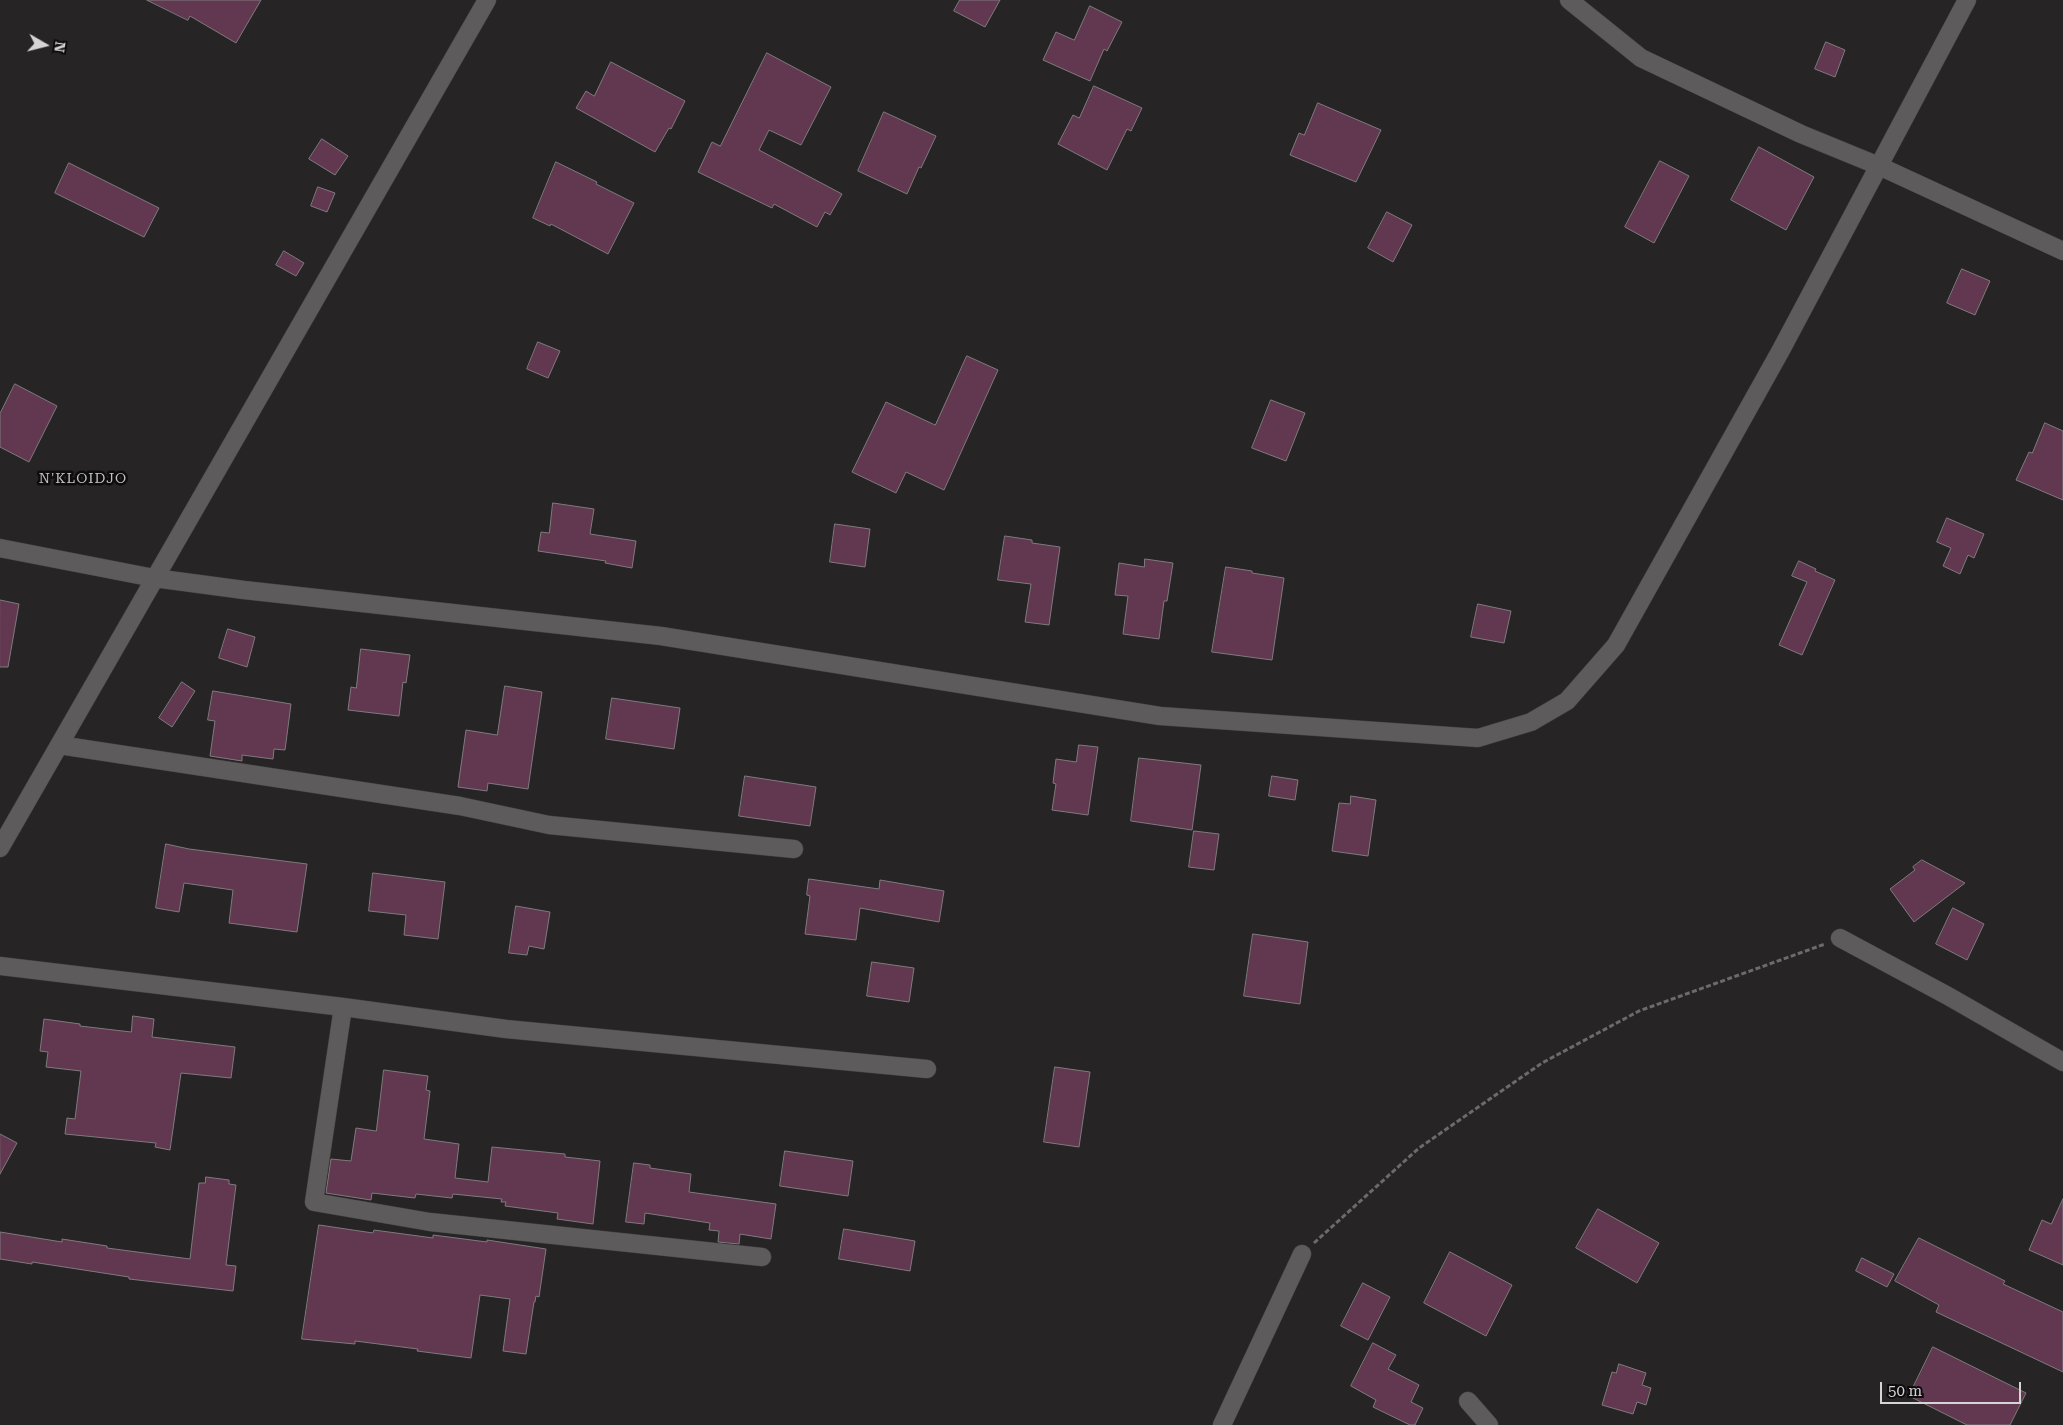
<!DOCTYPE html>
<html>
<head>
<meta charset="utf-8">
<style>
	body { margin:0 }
	#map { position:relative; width:2063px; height:1425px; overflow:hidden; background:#262425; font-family:"Roboto Serif",serif }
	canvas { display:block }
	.north { position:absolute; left:20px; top:20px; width:50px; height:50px; -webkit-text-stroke:4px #0e0d0e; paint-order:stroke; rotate:98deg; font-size:14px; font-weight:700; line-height:20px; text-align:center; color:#d6d4d5 }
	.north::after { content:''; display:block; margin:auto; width:18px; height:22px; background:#d6d4d5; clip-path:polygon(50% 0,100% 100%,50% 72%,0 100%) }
	.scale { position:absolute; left:1880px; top:1382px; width:141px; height:22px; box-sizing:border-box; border:2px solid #d6d4d5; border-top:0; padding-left:6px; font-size:15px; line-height:18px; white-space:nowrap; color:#d6d4d5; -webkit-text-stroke:4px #0e0d0e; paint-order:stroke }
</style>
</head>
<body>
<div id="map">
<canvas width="2063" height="1425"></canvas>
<div class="north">N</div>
<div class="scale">50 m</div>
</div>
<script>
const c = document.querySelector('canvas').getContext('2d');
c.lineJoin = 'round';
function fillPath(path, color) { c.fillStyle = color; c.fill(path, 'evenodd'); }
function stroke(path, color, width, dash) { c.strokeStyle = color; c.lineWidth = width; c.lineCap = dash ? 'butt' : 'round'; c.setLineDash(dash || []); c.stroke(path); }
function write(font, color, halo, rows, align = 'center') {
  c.font = font + ' "Roboto Serif",serif'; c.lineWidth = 5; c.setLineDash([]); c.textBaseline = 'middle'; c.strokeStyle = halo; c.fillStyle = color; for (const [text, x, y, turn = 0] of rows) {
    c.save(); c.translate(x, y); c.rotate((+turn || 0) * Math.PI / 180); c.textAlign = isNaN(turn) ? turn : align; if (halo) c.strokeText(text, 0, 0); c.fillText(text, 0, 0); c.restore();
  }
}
const building = new Path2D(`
	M147 0H261L236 43 190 16 188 20Z
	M960 0H1000L985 27 954 11Z
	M1090 6 1122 22 1107 51 1104 49 1090 81 1043 60 1056 32 1074 40Z
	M1826 42 1845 50 1835 77 1815 69Z
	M767 53 831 87 801 145 769 130 759 150 842 194 830 215 825 212 817 227 774 204 772 208 698 172 712 142 720 146Z
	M611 62 685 101 671 129 669 128 655 152 576 108 586 91 594 96Z
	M1094 86 1142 108 1131 131 1127 129 1107 170 1058 144 1073 115 1079 118Z
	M1318 103 1381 130 1356 182 1290 155 1299 133 1304 135Z
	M884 112 936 136 921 168 919 167 907 194 858 171Z
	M322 139 348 156 335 175 309 159Z
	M1759 147 1814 177 1786 230 1731 200Z
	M1660 161 1689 176 1654 243 1625 227Z
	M556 162 597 182 596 184 634 203 608 254 551 224 550 226 533 218Z
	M69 163 159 208 144 237 55 193Z
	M318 187 335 193 327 212 311 206Z
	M1387 212 1412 225 1393 262 1368 248Z
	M284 251 304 263 296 276 276 265Z
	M1962 269 1990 281 1975 315 1947 303Z
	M538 342 560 351 548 378 527 369Z
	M967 356 998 370 944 490 906 472 896 493 852 472 886 402 935 425Z
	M15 384 57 406 29 462 0 447V414Z
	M1271 400 1305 413 1286 461 1252 448Z
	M2045 423 2063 431V500L2016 480 2029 452 2032 453Z
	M553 503 594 509 590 534 636 541 632 568 605 563 606 561 538 551 541 532 549 533Z
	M1947 518 1984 534 1974 558 1968 555 1960 574 1943 566 1951 548 1937 542Z
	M835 524 870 529 865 567 830 562Z
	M1005 536 1032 540V543L1060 547 1049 625 1025 622 1031 584 998 580Z
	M1145 559 1173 563 1167 601H1164L1159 639 1123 634 1128 596 1115 595 1119 563 1144 567Z
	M1799 561 1816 569 1815 571 1835 580 1802 655 1779 645 1807 582 1792 576Z
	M1226 567 1252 571V573L1284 578 1272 660 1212 652Z
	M0 600 19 604 8 667H0Z
	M1478 604 1511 611 1504 643 1471 637Z
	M228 629 255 637 247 667 219 658Z
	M361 649 410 655 406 683 403 682 399 716 348 710 351 687 356 688Z
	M182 682 195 691 172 727 159 718Z
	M505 686 542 692 528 789 488 783 487 791 458 787 466 730 497 735Z
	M213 691 291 704 285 750 274 749 273 759 242 755V761L210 756 215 721 208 720Z
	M612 698 680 708 674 749 606 739Z
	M1079 745 1098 747 1088 815 1052 810 1056 784 1053 783 1056 759 1076 762Z
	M1139 758 1201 765 1192 830 1131 821Z
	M745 776 816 787 810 826 739 816Z
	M1272 776 1298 780 1295 800 1269 796Z
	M1351 796 1376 800 1368 856 1332 851 1339 803 1350 804Z
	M1194 831 1219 834 1214 870 1189 867Z
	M166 844 189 849 307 864 297 932 229 923 233 890 184 883 179 912 156 908Z
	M1922 860 1965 883 1914 922 1890 889 1915 870 1913 867Z
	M373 873 445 882 438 939 404 935 406 915 369 911Z
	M809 879 879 889 880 880 944 891 939 922 860 908 856 940 805 934 810 896 807 895Z
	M516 906 550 912 544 949 529 946 527 955 509 953Z
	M1953 908 1984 924 1967 960 1936 944Z
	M1253 934 1308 942 1300 1004 1244 996Z
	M872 962 914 968 909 1002 867 996Z
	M133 1016 154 1019 152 1037 235 1047 231 1078 181 1073 170 1150 155 1147 156 1143 65 1134 67 1118 75 1119 81 1071 46 1067 48 1052 40 1051 44 1019 80 1024V1026L131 1032Z
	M1055 1067 1090 1072 1079 1147 1044 1142Z
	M384 1070 428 1076 426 1090 430 1091 424 1139 459 1144 455 1178 488 1182 492 1147 565 1154V1157L600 1161 593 1224 557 1219 558 1213 505 1206 506 1202H501L502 1199 453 1194 452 1198 416 1194 415 1198 372 1193 371 1200 326 1193 331 1159 351 1161 356 1128 376 1131Z
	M0 1134 17 1143 0 1174Z
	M785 1151 853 1161 848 1196 780 1186Z
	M634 1163 650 1165V1168L691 1174 689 1192 776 1204 771 1239 740 1234 739 1244 718 1242 719 1231 709 1230 710 1223 645 1213 644 1224 626 1222Z
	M206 1177 229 1180V1184L236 1185 226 1265 236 1266 233 1291 129 1279V1277L32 1262V1264L0 1259V1232L62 1242V1239L107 1246V1248L190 1259 199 1183H205Z
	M2063 1199V1265L2029 1250 2042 1220 2051 1224Z
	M1598 1209 1659 1243 1637 1283 1576 1248Z
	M319 1225 373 1233 374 1230 433 1238V1235L487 1242V1240L546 1249 539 1297 536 1296 535 1302H534L526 1354 503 1351 510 1299 480 1295 471 1358 417 1351 418 1349 355 1341V1344L302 1339Z
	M844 1229 915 1241 910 1271 839 1259Z
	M1919 1238 2005 1281 2003 1284 2063 1312V1372L1936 1312 1939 1305 1895 1281Z
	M1450 1252 1512 1285 1486 1336 1424 1303Z
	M1862 1258 1894 1274 1887 1287 1856 1271Z
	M1363 1283 1390 1297 1368 1340 1341 1326Z
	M1373 1343 1396 1355 1388 1369 1419 1385 1411 1402 1423 1408 1415 1425H1410L1373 1407 1376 1400 1351 1386Z
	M1933 1347 2026 1393 2010 1425H1967L1909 1396Z
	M1619 1364 1646 1373 1642 1385 1651 1388 1646 1405 1637 1402 1633 1414 1602 1405 1612 1372 1616 1373Z`);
fillPath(building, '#623750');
stroke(building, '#7e7b7d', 1);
const minor = new Path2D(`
	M1569 0 1641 58 1801 134 1879 166 2063 251
	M0 548 154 578 244 590 661 636 1160 716 1478 738 1531 722 1567 701 1616 645 1781 350 1967 0
	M59 745 460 806 549 825 794 849
	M0 848 487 0
	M1840 938 1948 996 2063 1062
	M0 966 343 1007 506 1029 927 1069
	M343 1007 314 1202 430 1222 762 1257
	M1468 1401 1489 1425
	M1222 1425 1302 1254`);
stroke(minor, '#434142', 19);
stroke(new Path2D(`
	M1314 1243 1419 1148 1542 1063 1639 1011 1825 944`), '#6c6a6b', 3, [5, 2.5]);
stroke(minor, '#5e5b5d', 18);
c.letterSpacing = '1px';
write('14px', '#c3c0c1', '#0e0d0e', [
	["N'KLOIDJO",83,479]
]);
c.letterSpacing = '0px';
</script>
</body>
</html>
